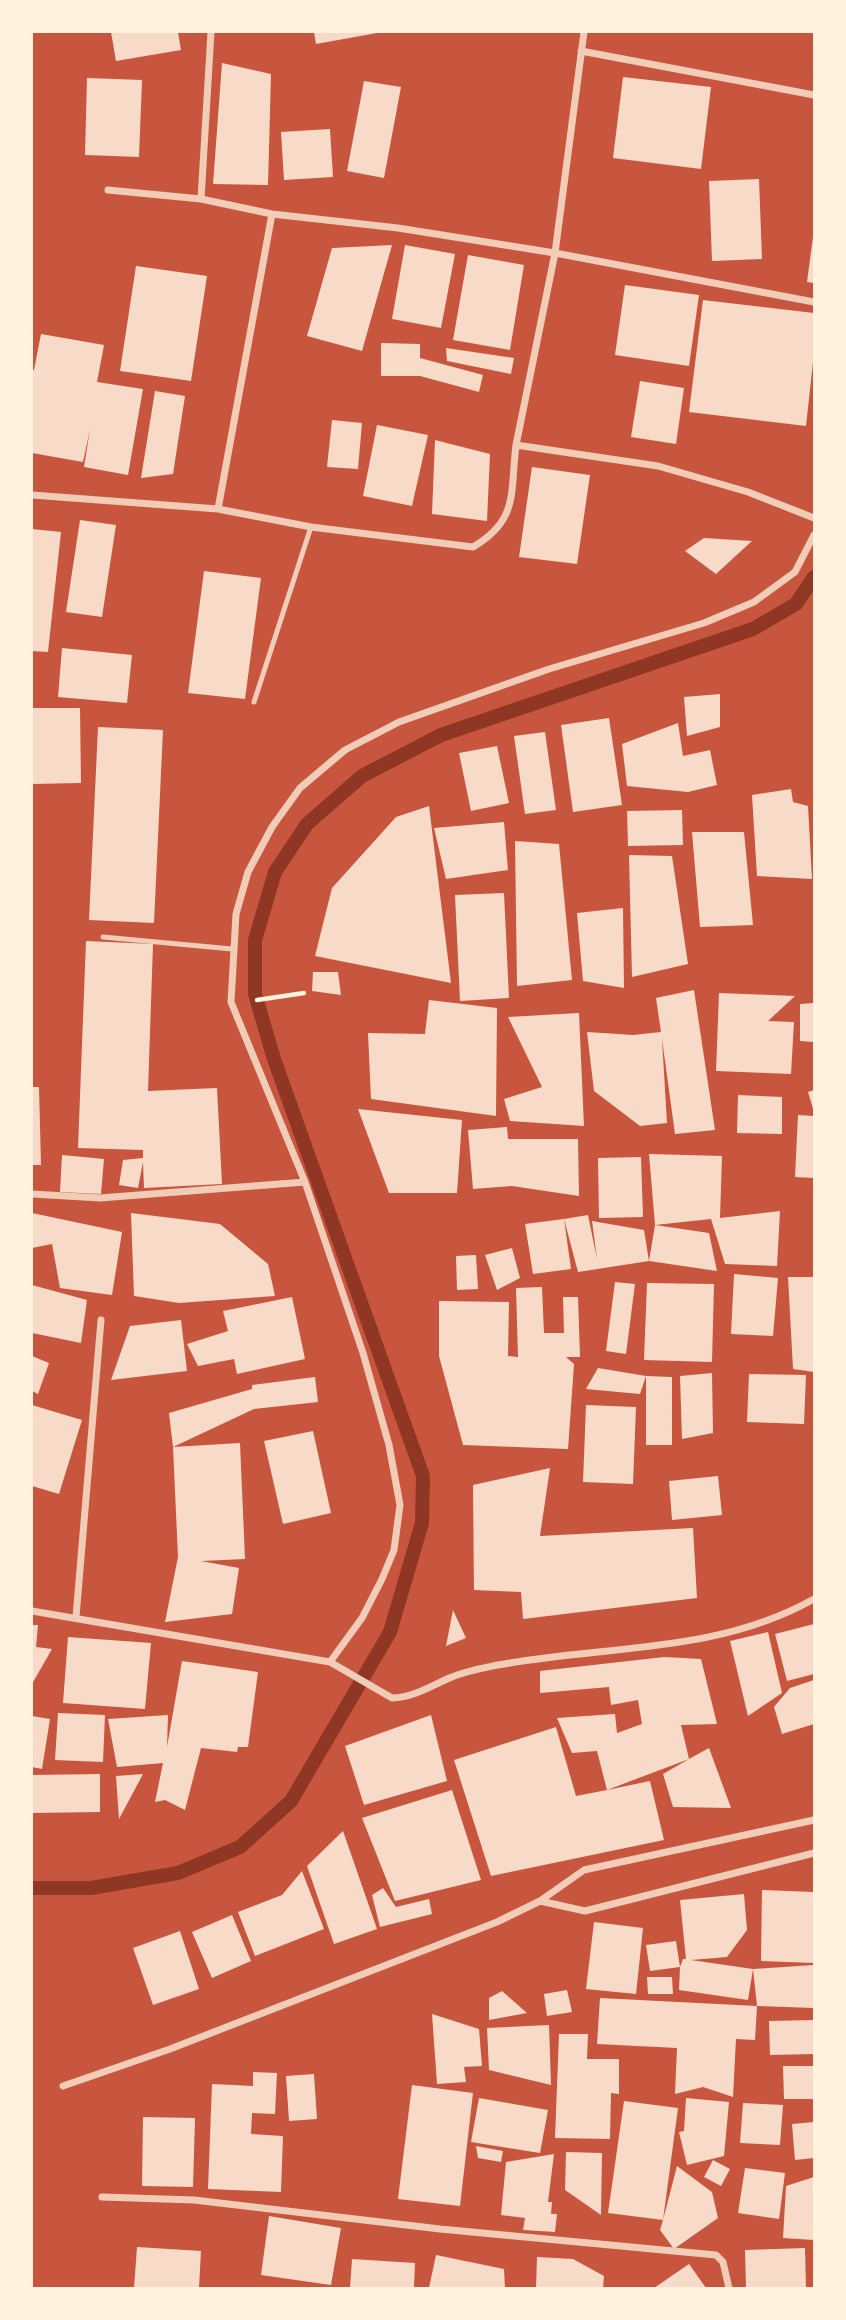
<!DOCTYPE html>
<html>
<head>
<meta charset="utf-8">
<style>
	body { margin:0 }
	#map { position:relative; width:846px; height:2320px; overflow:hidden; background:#c8553d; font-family:"Libre Baskerville",serif }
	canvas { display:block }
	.frame { position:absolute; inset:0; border:33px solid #fff3e0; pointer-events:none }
</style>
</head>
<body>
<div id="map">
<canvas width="846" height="2320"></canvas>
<div class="frame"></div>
</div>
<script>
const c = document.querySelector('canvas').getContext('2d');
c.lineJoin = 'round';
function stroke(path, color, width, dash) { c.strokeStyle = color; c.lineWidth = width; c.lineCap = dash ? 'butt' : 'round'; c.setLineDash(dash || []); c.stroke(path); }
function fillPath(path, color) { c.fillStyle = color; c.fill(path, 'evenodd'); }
stroke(new Path2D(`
	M32 1888H91L178 1873 240 1847 291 1801 390 1632 422 1523 423 1476 274 1059 255 994V940L275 872 307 824 362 776 441 735 753 629 796 604 814 577`), '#8f3625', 14);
fillPath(new Path2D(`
	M111 32H178L181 50 116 61Z
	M314 32H377V33L316 44Z
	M222 63 271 74 268 185 213 184Z
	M623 77 711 87 701 169 613 158Z
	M87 78 142 80 139 157 85 155Z
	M364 81 401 87 384 178 347 171Z
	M330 129 333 177 284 180 281 132Z
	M759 179 762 259 712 261 709 181Z
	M813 237H814V283L807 282Z
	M392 245 362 351 307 336 332 248Z
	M405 245 455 254 441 328 392 319Z
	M468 255 524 265 510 350 453 340Z
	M136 266 207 276 191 381 120 371Z
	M625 285 699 295 689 366 615 355Z
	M703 300 814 313V353L806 426 689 412Z
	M41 334 104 345 97 382 143 389 128 475 84 467 90 429 83 462 32 453V370H34Z
	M381 343 420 344V358L483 375 479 392 420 376H381Z
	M446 348 514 358 511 374 447 361Z
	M640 381 684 388 676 444 631 437Z
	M155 391 185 396 173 474 141 478Z
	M332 420 362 423 358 469 327 467Z
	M377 425 428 435 412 506 363 496Z
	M435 440 490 454 487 521 432 514Z
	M532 467 590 475 577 564 519 557Z
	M80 520 116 525 102 617 66 612Z
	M32 529 61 532 48 652 32 651Z
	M704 538 752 541 716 574 685 551Z
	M204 571 261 578 245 699 188 693Z
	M62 648 132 655 127 703 58 697Z
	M720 694V727L687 736 684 697Z
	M32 708H80L81 783 32 784Z
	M609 718 622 805 573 812 561 725Z
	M678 723 683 756 710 750 717 785 688 792 627 786 622 744Z
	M98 727 163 730 154 923 89 920Z
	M545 732 556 810 525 814 514 736Z
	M497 746 509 803 471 811 459 753Z
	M791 789 793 802 808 806 812 879 757 876 752 795Z
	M429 806 451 983 315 956 332 888 396 817Z
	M682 810 683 845 628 846 627 811Z
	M504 822 508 870 446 879 434 828Z
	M692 832H744L753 925 700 927Z
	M515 841 559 844 572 980 517 986Z
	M629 855 672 856 688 964 632 977Z
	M504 893 509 998 460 1001 455 895Z
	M623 908 624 988 583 981 577 913Z
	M86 941 153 944 148 1091 217 1088 222 1184 144 1188 143 1162 138 1188 119 1185 123 1160 143 1158V1150L78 1148Z
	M313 972H338L341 995 312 991Z
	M694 990 715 1130 675 1134 662 1039 667 1123 640 1126 594 1091 587 1032 633 1035 661 1032 656 998Z
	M719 993 795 996 768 1021 794 1022 791 1074 716 1071Z
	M429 1000 497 1008 496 1116 371 1099 368 1033 425 1034Z
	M814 1003V1042L800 1041V1004Z
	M579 1013 584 1126 510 1121 504 1099 542 1087 508 1017Z
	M32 1087H39L41 1165H32Z
	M814 1090V1112L808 1092Z
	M738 1095 782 1097V1134L737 1133Z
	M358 1109 462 1120 457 1193H389Z
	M798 1115 814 1116V1178L795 1177Z
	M507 1127 508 1139H578L579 1196 512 1186 473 1189 468 1130Z
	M649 1154 722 1156 720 1218 780 1211 777 1266 725 1264 711 1219 655 1225Z
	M62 1155 104 1159 101 1194 60 1192Z
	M641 1157 643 1217 599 1218 598 1158Z
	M32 1213 122 1232 112 1295 60 1288 52 1244 32 1248Z
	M131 1213 220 1224 268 1264 275 1296 179 1303 134 1296Z
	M588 1215 597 1259 592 1221 644 1230 649 1261 578 1272 564 1219Z
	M564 1219 571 1269 533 1274 525 1224Z
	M655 1225 709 1233 717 1271 649 1261Z
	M512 1248 520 1278 497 1290 485 1255Z
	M476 1255 478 1289 457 1290 456 1256Z
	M734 1274 778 1278 773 1336 731 1334Z
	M788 1277H814V1372L793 1369Z
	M615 1282 635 1284 626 1354 606 1351Z
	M647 1283 714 1284 712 1362 644 1360Z
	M32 1285 87 1300 81 1343 32 1333Z
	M542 1287 544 1333H564L563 1297H578L580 1357H566L574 1364 568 1449 463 1445 439 1356V1301L509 1302 508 1356 518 1357 516 1288Z
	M292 1297 305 1359 237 1374 234 1359 198 1366 187 1344 228 1331 223 1311Z
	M181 1320 187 1371 111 1380 130 1326Z
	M32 1356 49 1363 38 1394 32 1391Z
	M598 1368 646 1376 672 1377V1445H646V1376L640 1394 586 1389Z
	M712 1373 713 1433 682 1439 680 1376Z
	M749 1374 806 1375 804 1424 747 1422Z
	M315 1377 318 1402 254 1409 173 1447 169 1413 252 1389V1385Z
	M32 1405 82 1420 59 1494 32 1486Z
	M586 1405 636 1407 633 1484 583 1482Z
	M313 1431 331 1513 283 1524 264 1441Z
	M240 1443 245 1559 201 1561 239 1568 232 1614 165 1622 178 1557 173 1447Z
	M550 1468 540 1536 693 1528 697 1598 523 1619 521 1592 474 1590 473 1485Z
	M718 1476 722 1515 672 1520 669 1481Z
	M453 1610 466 1638 446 1646Z
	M814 1624V1674L787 1681 775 1634Z
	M32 1625H38L36 1647 52 1649 32 1684Z
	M768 1632 782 1693 748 1716 730 1641Z
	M68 1637 151 1643 145 1709 63 1703Z
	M664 1657 701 1659 717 1724 681 1725 689 1759 709 1748 731 1808 673 1807 663 1774 689 1759 607 1790 650 1781 664 1840 491 1876 454 1760 556 1727 576 1796 607 1790 597 1751 572 1753 557 1718 615 1714 617 1733 642 1724 638 1700 611 1705 609 1687 540 1693V1671Z
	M182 1661 258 1672 248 1747H238L237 1752 201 1748 185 1810 165 1800 155 1802 163 1763 117 1767 108 1719 168 1715 167 1747Z
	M814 1680V1724L782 1734 774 1707 790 1688Z
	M58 1713 105 1715 103 1762 55 1760Z
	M431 1715 447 1781 364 1805 345 1746Z
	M32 1716 50 1719 42 1769 32 1767Z
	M100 1774V1812L32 1813V1775Z
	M143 1774 119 1819 116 1776Z
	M452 1790 481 1880 395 1901 362 1818Z
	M343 1831 377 1929 334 1944 307 1866Z
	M302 1871 324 1929 255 1956 238 1912 282 1895Z
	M383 1888 396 1907 429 1899 432 1914 380 1927 372 1895Z
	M762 1890 814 1892V1963L761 1961Z
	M744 1894 747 1930 727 1957 691 1960 753 1969 748 2000 679 1990 680 1967 683 1959H686L680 1900Z
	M232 1915 251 1961 212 1978 192 1932Z
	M594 1922 643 1928 636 1994 586 1989Z
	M180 1931 199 1989 153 2005 133 1948Z
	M676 1941 680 1967 650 1971 646 1945Z
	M814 1965V2008L757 2006 755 2040 736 2039 733 2097 703 2087 675 2094 677 2048 597 2044 600 1998 757 2006 753 1969Z
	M647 1977H672L673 1994H648Z
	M567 1990 572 2012 547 2016 544 1994Z
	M502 1991 527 2013 489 2020V1998Z
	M432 2014 479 2029 482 2066 464 2067 466 2082 437 2084Z
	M814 2020V2054L770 2055 769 2021Z
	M549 2025 551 2085 489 2070 487 2028Z
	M559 2034H588L587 2059H619V2094L611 2093 610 2139 555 2138Z
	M783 2066H814V2099H784Z
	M253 2072 277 2073 275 2114 252 2113 251 2134 283 2136 281 2192 208 2189 212 2084 253 2086Z
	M314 2074 317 2119 289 2121 286 2076Z
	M412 2085 473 2093 460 2206 398 2199Z
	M479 2098 548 2110 540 2153 471 2142Z
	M686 2098 729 2102 724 2156 687 2165 679 2132 684 2131Z
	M624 2101 678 2108 663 2220 677 2166 712 2192 718 2218 674 2249 660 2230 663 2220 608 2213Z
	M743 2103 783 2105 780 2145 740 2143Z
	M143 2117 195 2118 193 2187 142 2186Z
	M814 2122V2158L795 2160 792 2124Z
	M476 2146 503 2151 501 2162 478 2158Z
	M566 2152 602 2153 601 2215 565 2190Z
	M554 2154 548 2202H552L551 2214H557L555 2232 523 2230 525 2218 501 2215 506 2162Z
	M713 2160 730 2169 721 2186 704 2177Z
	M745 2168 785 2173 779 2219 738 2213Z
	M814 2177V2240L783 2238 786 2186Z
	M269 2216 341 2228 331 2285 261 2275Z
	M137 2247 201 2251 199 2288H134Z
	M805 2248 806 2288H746L745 2250Z
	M436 2255 504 2269 505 2288H429Z
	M537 2257 573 2259 604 2276 603 2288H536Z
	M352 2259 415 2263 414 2288H350Z
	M689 2264 706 2288H654Z`), '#f7dbc8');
stroke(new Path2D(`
	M257 1000 304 993`), '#fff3e0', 4.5);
stroke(new Path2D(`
	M254 702 311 527
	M103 937 232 949`), '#f1ccb7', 5);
stroke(new Path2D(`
	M581 51 814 95
	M108 190 201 199 272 214 398 228 555 253 814 302
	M201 199 211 32
	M516 445 555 253 584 32
	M32 495 218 509 311 527 473 547C519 520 510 493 516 445L658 466 748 492 814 518
	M218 509 272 214
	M32 1194 100 1198 305 1182
	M32 1611 330 1662 392 1698C413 1698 432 1685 452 1677 466 1671 483 1668 498 1665 606 1645 716 1654 814 1599
	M76 1617 101 1320
	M330 1662 362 1618 382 1579 394 1550 400 1505 389 1445 363 1353 305 1182 231 1002 236 914 248 872 272 827 300 788 345 750 399 722 549 669 704 623 754 602 795 572 814 535
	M540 1901 585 1911 814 1853
	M63 2086 170 2049 497 1922 540 1901 584 1870 814 1820
	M102 2197 194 2200 440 2229 716 2255 723 2262 729 2288`), '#f1ccb7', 7);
</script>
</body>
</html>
